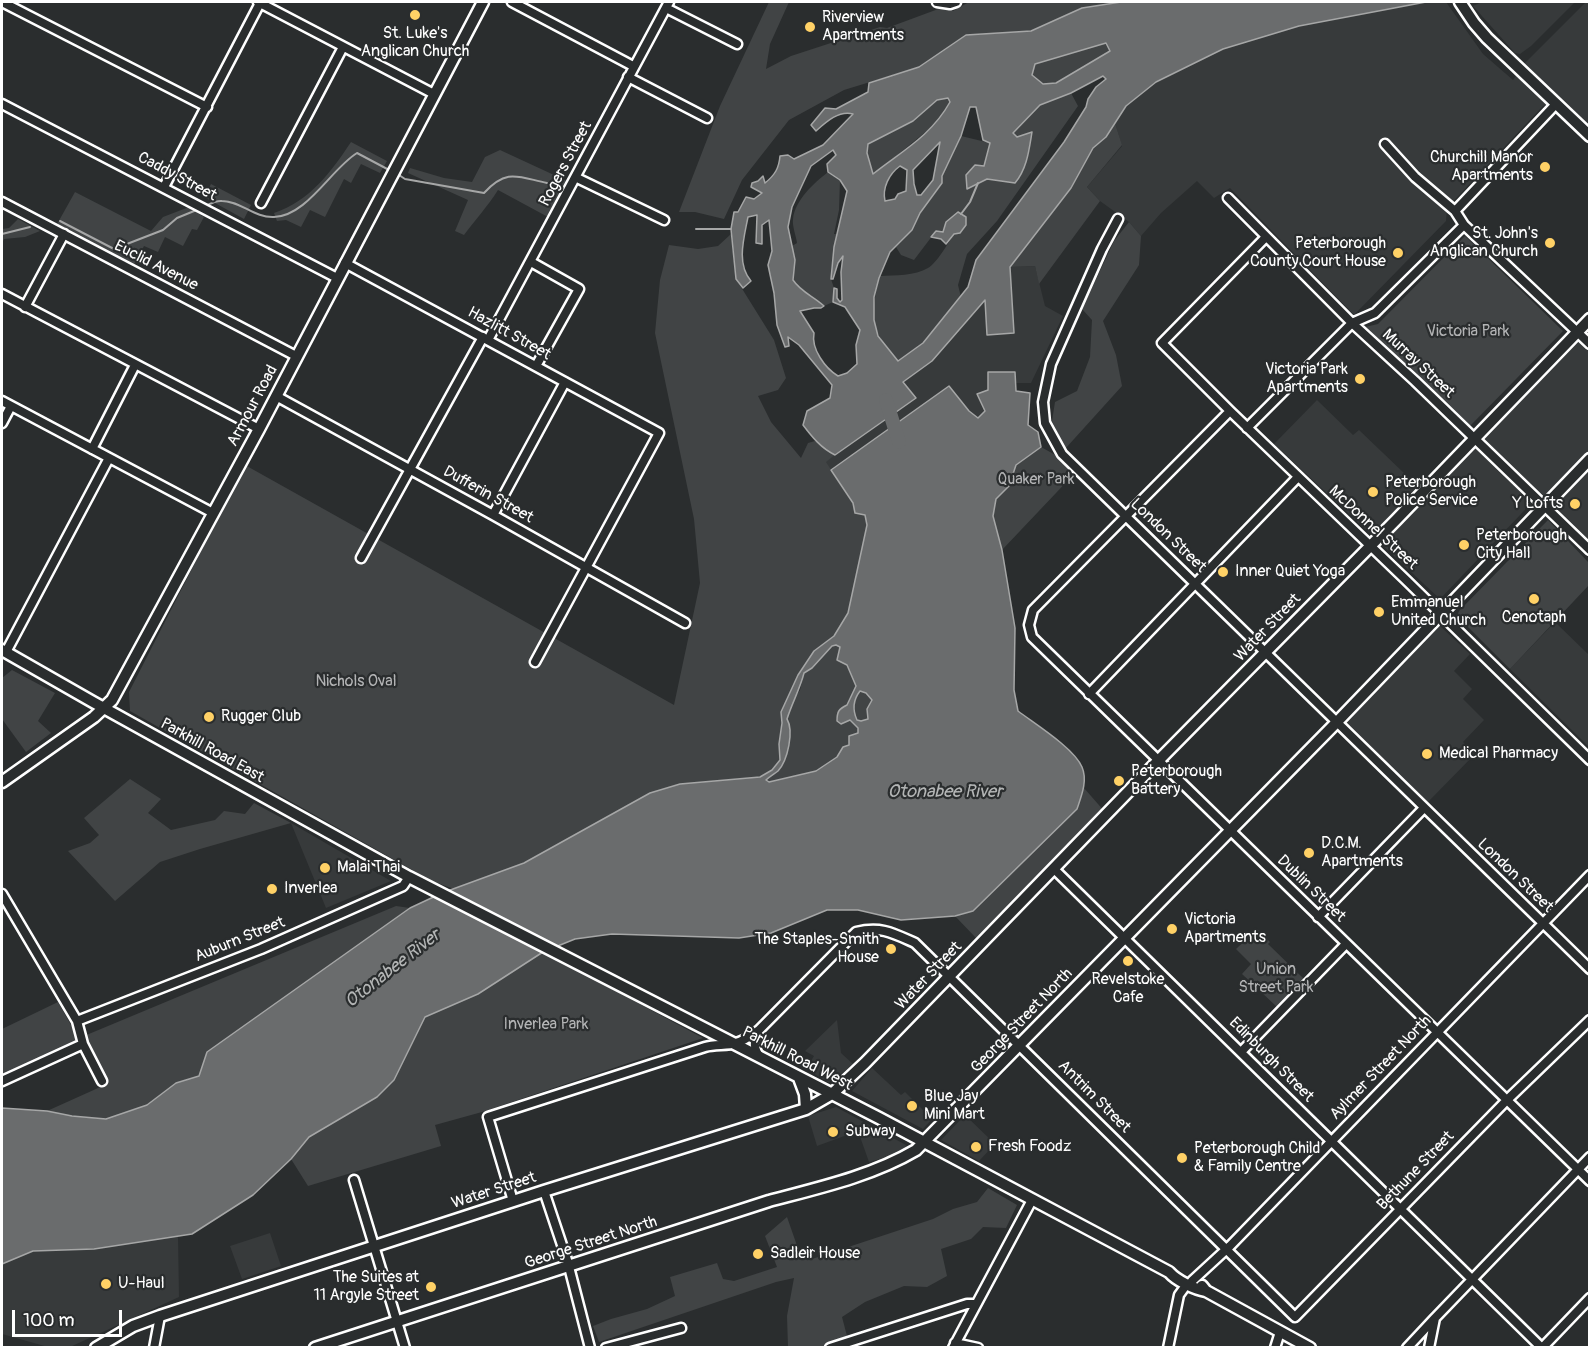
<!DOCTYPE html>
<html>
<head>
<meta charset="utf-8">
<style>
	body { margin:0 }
	#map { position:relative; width:1591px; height:1349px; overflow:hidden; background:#2a2d2e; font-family:Pangolin,sans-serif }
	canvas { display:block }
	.frame { position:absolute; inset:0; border:3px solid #fff; pointer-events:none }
	.scale { position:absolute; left:12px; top:1310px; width:110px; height:27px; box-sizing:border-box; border:3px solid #fff; border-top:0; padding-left:8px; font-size:18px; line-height:21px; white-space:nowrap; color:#fff; -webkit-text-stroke:4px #2a2d2e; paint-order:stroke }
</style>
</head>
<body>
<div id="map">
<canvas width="1591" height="1349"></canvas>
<div class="frame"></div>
<div class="scale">100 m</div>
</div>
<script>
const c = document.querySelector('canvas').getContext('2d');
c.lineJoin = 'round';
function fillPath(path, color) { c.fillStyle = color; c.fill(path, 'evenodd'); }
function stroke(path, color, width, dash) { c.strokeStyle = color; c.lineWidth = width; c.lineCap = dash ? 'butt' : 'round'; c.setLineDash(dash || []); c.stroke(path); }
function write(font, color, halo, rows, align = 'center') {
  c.font = font + ' Pangolin,sans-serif'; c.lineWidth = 4.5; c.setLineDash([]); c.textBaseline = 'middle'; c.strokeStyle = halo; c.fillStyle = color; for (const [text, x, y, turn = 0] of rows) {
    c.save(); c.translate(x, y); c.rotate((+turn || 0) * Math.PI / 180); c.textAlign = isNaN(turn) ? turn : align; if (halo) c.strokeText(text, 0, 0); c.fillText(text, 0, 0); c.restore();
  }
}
fillPath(new Path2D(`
	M1426 2H1446L1483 54 1513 80 1525 63 1586 2H1589V125L1563 101 1543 106 1447 208 1446 221 1354 315 1230 188 1214 198 1197 181 1161 213 1141 236 1129 222 1100 201 1087 187 1122 146 1115 123 1126 106 1156 82 1223 49 1299 26Z
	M1482 2H1575L1531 46 1520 54 1515 53 1473 6Z
	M1035 266 1045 306 1063 316 1031 383H1016L1015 372 988 390 985 411 978 418 969 411 949 386 831 470 825 462 915 398 903 382 932 361 985 299 1014 333 1010 267Z
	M1589 331V540L1541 493 1440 599 1274 444 1317 400 1353 435 1359 430 1428 496Z
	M1555 622 1589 655V747L1510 669Z
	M1440 626 1470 654 1454 671 1472 689 1463 699 1484 720 1463 742 1475 754 1427 803 1346 723Z
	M291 823 391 881 326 908Z
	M837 1020 841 1053 853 1064 833 1081 828 1082 806 1069 814 1056 805 1051Z
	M872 1068 901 1095 905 1092 932 1119 923 1129 852 1091Z
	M836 1107 906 1145V1147L887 1157 869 1162 858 1131 817 1146 808 1116Z
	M965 1115 995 1144 979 1161 941 1140Z
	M270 1233 281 1266 242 1279 230 1246Z
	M178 1236 179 1297 70 1347H48L2 1334V1264L33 1251 94 1249Z`), '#373a3b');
fillPath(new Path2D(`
	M769 2H789L770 44 766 69 791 56 880 27 887 28 941 8 953 11 969 2H1121L1082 8 1031 31 966 35 919 67 844 90 789 120 742 180 724 219 695 212H679L720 106Z
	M1106 43 1110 51 1056 83 1043 84 1032 75 1035 64Z
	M1071 93 1078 106 997 221 967 254 958 285 961 297 923 343 899 362C870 330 869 317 880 276 895 275 915 276 928 268 937 263 948 243 954 234L936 231 914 260 901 255 896 247C910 235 912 226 921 212 927 201 942 189 942 176L961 136 990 143 984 166 987 179 1015 183 1029 151 1032 132 1017 137 1013 133 1040 105Z
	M948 98 950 102 940 120 873 175 867 153 868 144 913 121 937 100Z
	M1115 123 1122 145 1087 187 1100 201 1039 284 1035 266 1010 267 1071 188 1093 148 1106 137Z
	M351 142 387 161 380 173 361 164 351 183 344 179 325 217 310 210 301 227 286 220 277 221 274 213C310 201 331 172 351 142Z
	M500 150 567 181 548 217 498 190C488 206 475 220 464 235L455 231 468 200 408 173 410 168 444 178 472 182 485 157Z
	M828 172 840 180 839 210 834 234H838L832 263 831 279 834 288 833 302 824 306C813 296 801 292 793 279L795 260 792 246 797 243C796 236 792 226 793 219 795 200 814 183 828 172Z
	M211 184 251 205 244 219 204 197Z
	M75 192 151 231 163 217 189 207 204 217 197 230 192 229 183 246 165 237 158 252 144 246 134 265 56 226Z
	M18 219 40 231 25 237 4 239 2 243V229L9 228Z
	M1129 222 1141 236 1139 265 1103 321 1116 355 1122 386 1065 449 1052 421 1055 402 1077 391 1090 357 1092 320 1082 309 1114 241Z
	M731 234 736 279 774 340 786 378 778 390 758 396 771 422 801 458 808 443 815 441 835 455 826 462 853 503 855 513 865 514 867 525 848 613 834 636 814 651 798 675 781 712 782 723 779 744 780 760 772 770 760 777 680 784 650 793 524 863 454 889 432 881 130 711 129 692 245 465 674 705 700 583 694 519 655 333 660 280 669 245 698 249 718 246Z
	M1465 236 1563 331 1470 426 1365 327 1378 324Z
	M1041 447 1059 457 1074 474 1002 550 993 517 996 499 1009 486 1016 465Z
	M1548 520 1589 563V585L1510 669 1457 616 1459 611Z
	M836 645 840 647 837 660 847 665 856 686 847 705 840 709 841 724 849 720 858 728V733L837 757 816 771 769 782 766 780 777 771 788 747 787 719 791 704 800 690 804 673 812 668 832 646Z
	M12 670 55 693 38 721 51 733 26 752 2 719V678Z
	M860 691 866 693 872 700 868 709V720L861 721 857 720C852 709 853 700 860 691Z
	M130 779 161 799 148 813 171 830 215 820 224 811 245 814 254 803 291 823 200 849 160 862 115 901 68 851 90 843 99 835 84 818Z
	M1084 788 1105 812 976 938 955 916 973 911 1077 809Z
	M396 906 410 908 207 1052 199 1076 176 1083 147 1105 106 1119 72 1116 47 1111 107 1084 85 1045 84 1036Z
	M1257 929 1270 942 1268 944 1304 979 1277 1007 1242 974 1251 964 1236 949Z
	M543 952 703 1038 482 1112 435 1125 441 1146 308 1186 291 1159 309 1137 377 1097 394 1080 425 1017 478 994Z
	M58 1002 75 1032 78 1042 2 1077V1029Z
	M988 1188 1017 1205 1006 1228 983 1227 971 1239 941 1249 947 1276 927 1287 904 1286 865 1302 842 1317 847 1336 822 1347H788L787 1316 794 1278 776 1282 599 1342 593 1326 611 1319 647 1309 675 1296 670 1277 717 1263 723 1279 734 1281 777 1267 765 1236 787 1217 801 1257 812 1259 933 1219 953 1209 977 1202Z`), '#414445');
const water = new Path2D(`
	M1121 2H1426L1299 26 1223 49 1156 82 1126 106 1106 137 1093 148 1071 188 1010 267 1014 333 987 335 985 300 932 361 903 382 916 398 835 455C821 448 812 437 803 425L807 411 830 398 832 385 799 345 788 337 789 346 785 347 777 325 774 293 768 265 772 251 769 220 762 225V244L756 243 757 215 748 217C744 238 736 264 751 281L743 288 736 279 731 229 734 212H738L746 197 754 199 762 193 751 187 752 183 758 181 763 176 765 183C775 175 779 168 780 156L788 155 794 159 823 145 853 114C839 110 826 122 816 131L811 125 825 108 836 109 868 92 869 83 919 67 966 35 1031 31 1082 8ZM1106 43 1110 51 1056 83 1043 84 1032 75 1035 64ZM1103 76 1106 79 1096 87 1088 99 1086 107 1064 142 976 260 968 287 923 343 898 361 878 336 874 320V297L879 278 890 252 912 230 920 213 942 183V176L961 136 970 107H976L983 140 990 143 984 166 975 165 966 175 967 189 987 179 1015 183C1027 169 1029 150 1032 132L1017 137 1013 133 1040 105 1071 93ZM948 98 950 102C931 136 902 151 873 174L867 153 868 144 913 121 937 100ZM940 142 933 180 921 195H917L914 184 913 170ZM833 150 836 155 827 164 828 172 840 180 847 191 834 247 831 279H833L838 263 843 256 841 272 842 300 840 302 837 298V289L834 288 833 302 845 307 860 330 856 345 857 364 847 373 838 376C825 368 811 349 814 333L800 311 814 308H821L824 306C813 296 801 292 793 280L795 260 788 227 792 207 811 166ZM900 166 907 170 906 191 898 194 895 199 885 201C882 188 889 174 900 166Z
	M958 212 966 217V225L960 233 954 234 946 244 941 239 931 237 936 231 943 232 946 222Z
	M988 372H1015L1016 391 1030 393 1028 425 1038 432 1041 447 1016 465 1009 486 996 499 993 516 1002 550 1015 628 1014 690 1018 711C1035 724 1074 748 1082 767 1088 781 1081 797 1077 809L973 911 955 916 901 920 858 910H827L771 933 739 938 612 934 575 939 543 952 478 994 425 1017 394 1080 377 1097 309 1137 291 1159 253 1195 192 1234 94 1249 33 1251 2 1264V1108L47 1111 72 1116 106 1119 147 1105 176 1083 199 1076 207 1052 410 908 442 893 524 863 650 793 680 784 760 777 772 770 780 760 779 744 782 723 781 712 798 675 814 651 834 636 848 613 867 525 865 515 855 513 853 503 831 470 949 386 969 411 978 418 985 411 977 394 988 390ZM836 645 840 647 837 660 847 665 856 686 847 705C839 709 837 711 837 721L841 724 850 720 858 728V733L849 736V745L843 747 837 757 816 771 769 782 766 780C770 776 774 774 778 771 788 760 794 731 787 719 792 703 800 689 804 673L812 668 832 646ZM860 691 866 693 872 700 867 709 868 719 861 721 857 720C852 709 853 700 860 691Z`);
fillPath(water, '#6a6c6d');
stroke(water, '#a6a7a7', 1.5);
stroke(new Path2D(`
	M396 173 405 179 484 193C507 168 518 177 547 183
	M205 206C210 204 216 200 222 201 241 201 254 218 274 217 307 216 331 169 357 153L391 171
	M961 214 970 202 978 183
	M60 221 114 249 163 230 177 218 199 209
	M696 229H731
	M2 234 30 227`), '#a6a7a7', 2);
stroke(new Path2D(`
	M886 400 899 442`), '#6a6c6d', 14);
const minor = new Path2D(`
	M2 2 207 107
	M258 2 434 94
	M512 2 633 66
	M937 2 950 4 956 2
	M666 8 737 44
	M628 77 707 118
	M2 104 337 278
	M1385 144 1415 177 1455 211 1464 225 1590 344
	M577 178 664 220
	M164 187 260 3
	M1228 198 1352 323 1415 381 1590 550
	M2 202 296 356
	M261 203 343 47
	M1455 211 1556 104
	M1118 219 1102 249 1051 364 1043 402 1045 423 1062 454 1590 969
	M1265 238 1162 343 1230 411 1406 580 1590 760
	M531 262 579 289 536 366
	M345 263 659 433 535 662
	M2 294 259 429
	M25 307 64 234
	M488 340 669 2
	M276 396 493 515 685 623
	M2 401 213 513
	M1230 411 1033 610 1029 625 1032 637 1590 1181
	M2 423 11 406
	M1247 428 1352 323 1375 313 1464 225
	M92 449 135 365
	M493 515 565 382
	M361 558 483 337
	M6 652 109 458
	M1089 694 1298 477
	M1055 870 1542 1348 1590 1298
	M2 894 77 1021 83 1044 102 1081
	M1318 917 1424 808
	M77 1021 261 949 403 886 409 877
	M758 1031C754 1042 753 1048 760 1057
	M1241 1052 1346 944
	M2 1081 83 1044
	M354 1180 405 1348
	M544 1191 568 1263 590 1348
	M513 1201 488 1117 705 1047C715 1044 727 1046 736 1043 744 1041 752 1035 759 1030L856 932C881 926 893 933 915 943L1295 1317 1507 1100 1590 1020
	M1192 1281 1230 1246 1590 875
	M955 1343 978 1348
	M154 1348 160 1316
	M606 1348 681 1328
	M830 1348 967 1304H975
	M953 1348 1032 1200
	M1168 1348 1179 1295 1187 1284
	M1275 1348 1280 1332
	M1407 1348 1435 1318
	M1429 1348 1435 1318 1590 1157`);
const major = new Path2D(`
	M1460 2 1474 23 1487 38 1590 136
	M2 650 93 702 409 877 879 1118 1169 1272C1177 1281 1194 1289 1206 1291
	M2 782 94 717 112 700 259 429 483 2
	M799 1078 805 1094 806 1109
	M1202 1286 1206 1291 1310 1348
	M96 1348 133 1326 160 1316 544 1191 806 1109 832 1094 865 1063 1158 761 1396 520 1590 319
	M315 1348 769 1201C818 1188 872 1176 916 1150L1336 723 1590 459`);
stroke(minor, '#fff', 13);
stroke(major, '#fff', 15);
stroke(minor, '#2a2d2e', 8);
stroke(major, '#2a2d2e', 10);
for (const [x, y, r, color] of [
	[415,15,6,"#ffd166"],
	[810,27,6,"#ffd166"],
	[1545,167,6,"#ffd166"],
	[1550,243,6,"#ffd166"],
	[1398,253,6,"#ffd166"],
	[1360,379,6,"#ffd166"],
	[1373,492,6,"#ffd166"],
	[1575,504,6,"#ffd166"],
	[1464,545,6,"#ffd166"],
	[1223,572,6,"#ffd166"],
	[1534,599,6,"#ffd166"],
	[1379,612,6,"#ffd166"],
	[209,717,6,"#ffd166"],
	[1427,754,6,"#ffd166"],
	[1119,781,6,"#ffd166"],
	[1309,853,6,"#ffd166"],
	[325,868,6,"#ffd166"],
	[272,889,6,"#ffd166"],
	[1172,929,6,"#ffd166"],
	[891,949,6,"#ffd166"],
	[1128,961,6,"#ffd166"],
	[912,1106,6,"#ffd166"],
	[833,1132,6,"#ffd166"],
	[976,1147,6,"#ffd166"],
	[1182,1158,6,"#ffd166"],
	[758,1254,6,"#ffd166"],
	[106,1284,6,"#ffd166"],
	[431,1287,6,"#ffd166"]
]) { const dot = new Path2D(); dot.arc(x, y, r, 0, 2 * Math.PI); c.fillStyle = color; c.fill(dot); stroke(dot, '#2a2d2e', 2); }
write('16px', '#fff', '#2a2d2e', [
	["Riverview",822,18],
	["Apartments",822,36],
	["St. Luke's",415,34,"center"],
	["Anglican Church",415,52,"center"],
	["Churchill Manor",1533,158,"right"],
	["Apartments",1533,176,"right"],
	["St. John's",1538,234,"right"],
	["Anglican Church",1538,252,"right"],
	["Peterborough",1386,244,"right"],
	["County Court House",1386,262,"right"],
	["Victoria Park",1348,370,"right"],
	["Apartments",1348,388,"right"],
	["Peterborough",1385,483],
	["Police Service",1385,501],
	["Y Lofts",1563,504,"right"],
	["Peterborough",1476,536],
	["City Hall",1476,554],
	["Inner Quiet Yoga",1235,572],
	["Emmanuel",1391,603],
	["United Church",1391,621],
	["Cenotaph",1534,618,"center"],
	["Rugger Club",221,717],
	["Medical Pharmacy",1439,754],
	["Peterborough",1131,772],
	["Battery",1131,790],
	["D.C.M.",1321,844],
	["Apartments",1321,862],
	["Malai Thai",337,868],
	["Inverlea",284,889],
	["Victoria",1184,920],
	["Apartments",1184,938],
	["The Staples-Smith",879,940,"right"],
	["House",879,958,"right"],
	["Revelstoke",1128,980,"center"],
	["Cafe",1128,998,"center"],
	["Blue Jay",924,1097],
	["Mini Mart",924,1115],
	["Subway",845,1132],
	["Fresh Foodz",988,1147],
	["Peterborough Child",1194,1149],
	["& Family Centre",1194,1167],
	["Sadleir House",770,1254],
	["The Suites at",419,1278,"right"],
	["11 Argyle Street",419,1296,"right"],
	["U-Haul",118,1284]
], 'left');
write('16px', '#fff', '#2a2d2e', [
	["Rogers Street",566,164,-62],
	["Caddy Street",177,177,28],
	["Euclid Avenue",156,266,27],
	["Hazlitt Street",509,334,29],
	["Murray Street",1418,364,43],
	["Armour Road",253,406,-62],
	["Dufferin Street",488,495,29],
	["McDonnel Street",1373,528,43],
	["London Street",1168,536,44],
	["Water Street",1268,628,-46],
	["Parkhill Road East",212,751,29],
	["London Street",1515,876,44],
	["Dublin Street",1311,889,44],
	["Auburn Street",240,940,-22],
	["Water Street",929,976,-46],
	["George Street North",1022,1021,-46],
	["Parkhill Road West",797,1059,27],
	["Edinburgh Street",1271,1060,45],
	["Aylmer Street North",1381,1068,-46],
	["Antrim Street",1094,1097,45],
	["Bethune Street",1416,1171,-46],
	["Water Street",494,1191,-18],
	["George Street North",591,1243,-18]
]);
write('16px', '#b3b4b5', '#2a2d2e', [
	["Victoria Park",1468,332],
	["Quaker Park",1036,480],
	["Nichols Oval",356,682],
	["Union",1276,970],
	["Street Park",1276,988],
	["Inverlea Park",546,1025]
]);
write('italic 18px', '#b4b6b6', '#2a2d2e', [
	["Otonabee River",945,792],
	["Otonabee River",393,969,-38]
]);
</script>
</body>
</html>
